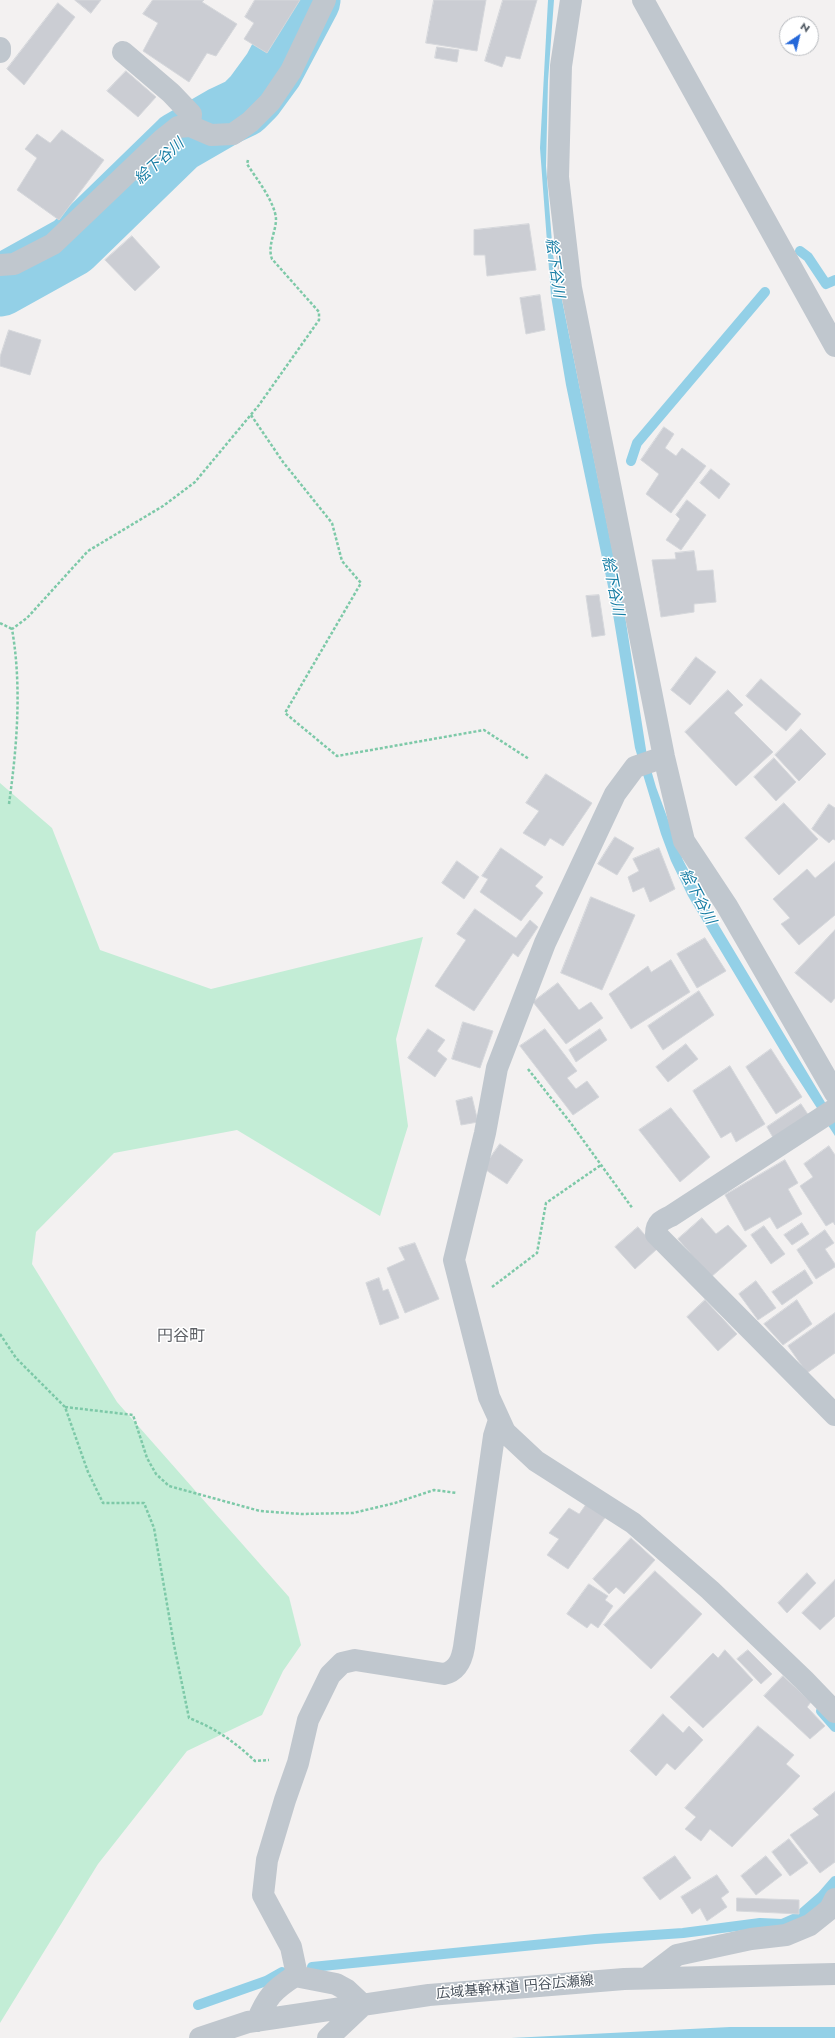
<!DOCTYPE html>
<html>
<head>
<meta charset="utf-8">
<style>
	body { margin:0 }
	#map { position:relative; width:835px; height:2038px; overflow:hidden; background:#f3f1f1; font-family:Jost,sans-serif }
	canvas { display:block }
	.north { position:absolute; left:779px; top:16px; width:40px; height:40px; box-sizing:border-box; background:#fff; border:1px solid #b7babe; border-radius:50%; rotate:35deg; font-size:11px; font-weight:700; line-height:16px; text-align:center; color:#4a535d }
	.north::after { content:''; display:block; margin:auto; width:14px; height:18px; background:#2568d9; clip-path:polygon(50% 0,100% 100%,50% 72%,0 100%) }
</style>
</head>
<body>
<div id="map">
<canvas width="835" height="2038"></canvas>
<div class="north">N</div>
</div>
<script>
const c = document.querySelector('canvas').getContext('2d');
c.lineJoin = 'round';
function fillPath(path, color) { c.fillStyle = color; c.fill(path, 'evenodd'); }
function stroke(path, color, width, dash) { c.strokeStyle = color; c.lineWidth = width; c.lineCap = dash ? 'butt' : 'round'; c.setLineDash(dash || []); c.stroke(path); }
function write(font, color, halo, rows, align = 'center') {
  c.font = font + ' Jost,"Noto Sans JP",sans-serif'; c.lineWidth = 3; c.setLineDash([]); c.textBaseline = 'middle'; c.strokeStyle = halo; c.fillStyle = color; for (const [text, x, y, turn = 0] of rows) {
    c.save(); c.translate(x, y); c.rotate((+turn || 0) * Math.PI / 180); c.textAlign = isNaN(turn) ? turn : align; if (halo) c.strokeText(text, 0, 0); c.fillText(text, 0, 0); c.restore();
  }
}
fillPath(new Path2D(`
	M0 783 52 828 100 950 211 989 423 937 396 1039 408 1126 380 1216 237 1130 114 1153 36 1232 32 1264 117 1402 289 1597 301 1645 283 1671 262 1715 187 1751 98 1864 0 2023Z`), '#c3edd6');
fillPath(new Path2D(`
	M308 0H313L274 71 254 102 246 109 218 122 217 114C225 111 235 108 242 103 269 84 292 29 308 0Z
	M548 0H554L548 81 546 166 553 255 623 603 647 756 656 787 683 860 706 904 835 1119V1136L786 1060 688 896 671 861 661 834 635 748 610 596 566 385 551 296 540 148Z
	M181 139 184 142 73 248 0 289V283L71 245 165 152Z
	M730 2027H835V2038H511Z`), '#93d0e7');
stroke(new Path2D(`
	M800 251 808 257 826 284 835 280
	M631 461 637 443 765 292
	M821 1711 835 1727
	M312 1967 595 1939 683 1933 760 1923 782 1924 798 1917 822 1896 835 1881
	M198 2005 266 1981 282 1972`), '#93d0e7', 10);
stroke(new Path2D(`
	M0 286 72 246 179 142 224 116 243 107 254 96 273 70 310 0`), '#93d0e7', 61);
const building = new Path2D(`
	M75 0H101L91 13Z
	M153 0H204L202 2 237 24 216 56 207 53 189 82 143 51 158 23 143 14Z
	M255 0H300L267 53 244 39 254 23 245 17Z
	M434 0H486L477 51 426 43Z
	M503 0H537L520 59 506 56 502 67 485 61Z
	M58 3 75 17 24 85 7 69Z
	M437 47 459 50 457 62 435 58Z
	M126 71 156 97 138 117 107 91Z
	M62 130 104 160 59 220 17 190 37 158 25 149 37 134 50 143Z
	M529 224 536 270 487 276 485 255H474V230Z
	M132 236 160 267 135 291 105 260Z
	M540 295 545 330 526 334 520 298Z
	M9 330 41 340 30 375 0 366V357Z
	M664 427 674 434 665 448 676 456 682 448 706 466 671 513 646 494 659 474 641 460Z
	M711 469 730 484 719 499 700 483Z
	M687 500 706 515 681 550 666 540 680 519 676 515Z
	M694 551 697 571 713 570 716 602 694 604V612L661 617 652 560 676 559 675 553Z
	M599 595 605 635 592 637 586 596Z
	M696 657 716 672 690 705 671 690Z
	M761 679 801 714 786 731 746 696Z
	M728 690 743 705 734 713 773 752 736 786 685 732Z
	M801 729 826 754 799 781 775 755Z
	M774 758 796 782 776 801 754 777Z
	M546 774 592 803 563 846 550 838 545 846 523 833 539 811 526 803Z
	M784 803 818 839 779 875 745 838Z
	M829 804 835 808V840L833 839 829 843 812 829Z
	M615 837 634 848 617 875 598 864Z
	M501 848 543 877 535 886 543 893 521 921 480 892 488 879 482 876Z
	M659 848 675 889 650 902 644 887 633 892 628 877 639 871 633 859Z
	M457 861 479 877 464 899 442 883Z
	M835 862V915L799 945 781 924 790 918 773 899 807 869 815 878Z
	M591 897 635 915 602 990 561 973Z
	M475 909 516 938 530 920 538 927 518 957 513 953 474 1011 435 986 466 940 457 934Z
	M835 930V998L831 1003 795 973Z
	M705 938 726 971 697 988 677 954Z
	M671 960 690 992 631 1029 609 994 648 966 651 972Z
	M558 983 579 1010 591 1002 603 1018 566 1044 533 1002Z
	M699 991 714 1015 663 1050 648 1026Z
	M463 1022 493 1031 480 1068 452 1059Z
	M428 1029 445 1040 437 1051 447 1059 435 1077 408 1058Z
	M545 1029 577 1071 567 1078 576 1089 587 1081 599 1097 573 1115 520 1046Z
	M600 1029 607 1040 576 1062 569 1050Z
	M686 1044 698 1059 668 1082 656 1067Z
	M771 1049 802 1097 776 1114 746 1067Z
	M730 1066 765 1124 736 1142 731 1132 721 1138 693 1091Z
	M472 1097 478 1122 461 1125 456 1101Z
	M801 1104 811 1119 775 1141 767 1127Z
	M671 1108 710 1157 680 1182 639 1130Z
	M500 1144 523 1160 507 1184 483 1168Z
	M829 1146 835 1155V1225L833 1222 826 1226 800 1186 813 1177 804 1164Z
	M785 1160 798 1183 788 1189 802 1214 777 1229 770 1217 745 1231 725 1195Z
	M702 1218 716 1234 728 1225 747 1246 711 1277 678 1239Z
	M802 1223 809 1234 792 1245 784 1235Z
	M764 1226 785 1254 771 1264 751 1235Z
	M638 1227 657 1249 635 1269 615 1247Z
	M825 1230 834 1243 825 1249 835 1264V1267L816 1279 797 1250Z
	M415 1243 439 1299 405 1313 387 1268 405 1260 399 1248Z
	M805 1270 813 1283 782 1305 772 1292Z
	M379 1278 383 1291 388 1289 399 1318 380 1325 366 1283Z
	M756 1281 776 1308 758 1320 739 1294Z
	M705 1300 737 1334 718 1351 687 1317Z
	M797 1300 812 1324 783 1345 764 1324Z
	M835 1313V1353L807 1373 788 1346Z
	M588 1502 607 1515 568 1569 547 1555 559 1539 549 1533 569 1508 579 1514Z
	M631 1538 655 1560 624 1594 616 1587 609 1594 593 1579Z
	M655 1571 702 1614 651 1669 604 1625Z
	M807 1573 816 1583 787 1613 778 1603Z
	M835 1580V1616L820 1630 802 1613Z
	M589 1584 608 1596 605 1600 613 1606 598 1628 591 1623 587 1628 567 1614Z
	M725 1650 753 1680 703 1728 670 1697 713 1653 718 1658Z
	M748 1650 772 1674 761 1684 737 1659Z
	M783 1676 811 1702 807 1707 825 1726 810 1739 764 1696Z
	M663 1714 683 1733 689 1726 703 1740 675 1770 667 1763 656 1776 630 1751Z
	M758 1726 794 1755 786 1764 800 1776 732 1847 710 1829 701 1841 685 1829 696 1817 685 1808Z
	M835 1792V1862L820 1873 790 1835 819 1815 813 1809Z
	M789 1839 808 1863 790 1876 772 1852Z
	M675 1856 691 1878 660 1900 643 1878Z
	M766 1856 782 1875 756 1895 741 1876Z
	M717 1875 729 1892 721 1898 727 1907 707 1921 700 1908 692 1914 681 1897Z
	M737 1898 799 1900V1914L737 1911Z`);
fillPath(building, '#cbcdd3');
stroke(building, '#d5d7db', 1);
stroke(new Path2D(`
	M251 415 283 462 332 523 342 561 361 583 285 713 337 756 484 730 529 759
	M0 623 12 629
	M9 804C17 746 22 687 12 629L27 618 88 551 163 506 195 482 259 405 319 320V312L272 259C267 246 276 232 276 219 275 202 256 178 247 164L248 160
	M528 1069 570 1122 633 1209
	M492 1287 537 1253 546 1203 601 1165
	M0 1334 16 1358 65 1407 88 1472 103 1503H144L154 1528 174 1645 189 1718C215 1728 235 1742 255 1761L269 1760
	M65 1407 133 1415 147 1458 156 1474 169 1486 260 1511 301 1514 353 1513 395 1503 434 1490 457 1493`), '#7dc9a8', 2.5, [3, 2]);
stroke(new Path2D(`
	M571 0 561 66 558 177 571 288 664 757 684 841 727 906 835 1093
	M643 0 835 346
	M0 48V52
	M123 52 171 93 191 114 190 126
	M0 265 14 264 53 244 163 139 178 127 190 126 211 135 233 134 250 122 270 102 291 71 325 0
	M664 757 635 767 615 794 545 943 497 1068 485 1133 454 1260 489 1397 505 1432 536 1461 633 1523 710 1590 804 1680 835 1712
	M835 1109 671 1216C662 1220 656 1223 656 1234L835 1415
	M297 1975 291 1947 263 1895 267 1860 285 1800 298 1763 308 1720 330 1675 342 1663 355 1660 444 1674C458 1671 462 1659 464 1647L494 1436 499 1420
	M647 1978 677 1955 751 1939 786 1935 810 1925 830 1909 835 1899
	M257 2021C267 1997 273 1990 295 1976L336 1984 347 1990 363 2005 328 2038
	M200 2038 248 2022 429 1995 624 1979 835 1974`), '#c0c7ce', 22);
write('14px', '#4a535d', '#fff', [
	["広域基幹林道 円谷広瀬線",515,1988,-5]
]);
write('italic 15px', '#167da4', '#fff', [
	["絵下谷川",160,162,-42],
	["絵下谷川",554,268,82],
	["絵下谷川",612,586,79],
	["絵下谷川",697,897,62]
]);
write('16px', '#5d6065', '#fff', [
	["円谷町",181,1337]
]);
</script>
</body>
</html>
